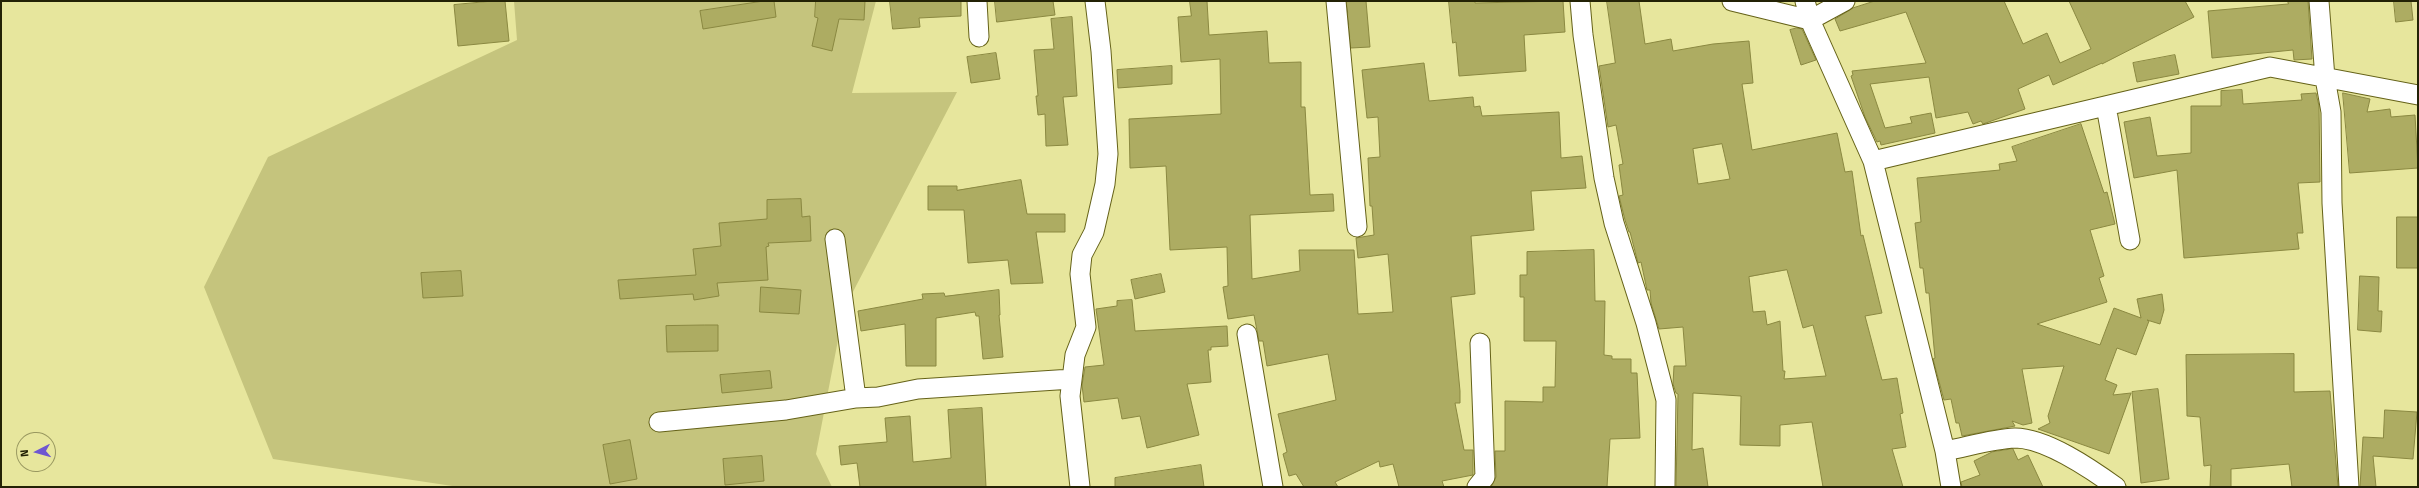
<!DOCTYPE html>
<html>
<head>
<meta charset="utf-8">
<style>
	body { margin:0 }
	#map { position:relative; width:2419px; height:488px; overflow:hidden; background:#e7e69d; font-family:"Fira Sans",sans-serif }
	canvas { display:block }
	.frame { position:absolute; inset:0; border:2px solid #232205; pointer-events:none }
	.north { position:absolute; left:16px; top:432px; width:40px; height:40px; box-sizing:border-box; background:#e7e69d; border:1px solid #999860; border-radius:50%; rotate:264deg; font-size:11px; font-weight:700; line-height:16px; text-align:center; color:#232205 }
	.north::after { content:''; display:block; margin:auto; width:14px; height:18px; background:#6f57d1; clip-path:polygon(50% 0,100% 100%,50% 72%,0 100%) }
</style>
</head>
<body>
<div id="map">
<canvas width="2419" height="488"></canvas>
<div class="frame"></div>
<div class="north">N</div>
</div>
<script>
const c = document.querySelector('canvas').getContext('2d');
c.lineJoin = 'round';
function fillPath(path, color) { c.fillStyle = color; c.fill(path, 'evenodd'); }
function stroke(path, color, width, dash) { c.strokeStyle = color; c.lineWidth = width; c.lineCap = dash ? 'butt' : 'round'; c.setLineDash(dash || []); c.stroke(path); }
fillPath(new Path2D(`
	M514 1H876L852 93 957 92 844 309 816 454 832 487H459L273 459 204 287 268 157 517 40Z`), '#c5c47d');
const building = new Path2D(`
	M493 1H505L509 41 458 46 454 5Z
	M764 1H774L776 17 703 29 700 11Z
	M816 1H865L864 20 839 19 832 51 812 46 818 18 815 17Z
	M890 1H961V16L919 18 920 27 893 29Z
	M995 1H1053L1055 15 997 22Z
	M1190 1H1207L1209 35 1267 31 1269 63 1301 62V107H1305L1310 195 1333 194 1334 211 1250 215 1252 279 1300 271 1299 250H1354L1358 314 1393 312 1388 254 1358 258 1356 238 1374 235 1372 206H1370L1368 158 1380 157 1378 117 1367 118 1362 70 1424 63 1429 101 1473 97 1474 107 1480 106 1482 116 1559 112 1561 158 1582 156 1586 188 1531 191 1534 230 1471 236 1475 294 1451 297 1460 391V403H1455L1464 450H1473V475L1442 481 1444 487H1399L1393 464 1380 467 1379 461 1335 482 1338 487H1304L1296 474 1289 476 1283 454 1287 452 1278 414 1336 400 1328 354 1267 366 1263 341H1259L1254 315 1228 319 1223 287 1228 286 1227 247 1170 250 1166 166 1130 168 1129 119 1221 114 1220 59 1181 62 1178 17 1191 16Z
	M1347 1H1366L1370 47 1351 48Z
	M1449 1H1475V3L1563 1 1565 32 1524 35 1526 71 1459 76 1456 42 1453 43Z
	M1607 1H1639L1645 44 1671 39 1673 51 1713 44 1749 41 1753 83 1742 84 1752 150 1837 133 1845 172 1852 171 1861 236 1863 235 1882 313 1865 316 1882 380 1897 378 1903 413 1900 414 1906 447 1892 449 1903 487H1823L1812 422 1780 425V446L1740 445 1741 396 1693 393 1692 450 1703 448 1708 487H1676L1678 394 1676 393 1673 384 1674 366H1686L1683 327 1659 329 1651 303 1650 290H1647L1641 262 1638 263 1630 232H1629L1625 220 1619 196 1623 195 1619 165 1623 164 1616 125 1608 127 1599 66 1615 63ZM1722 144 1730 179 1698 184 1693 149ZM1787 270 1803 328 1813 325 1826 376 1784 379 1785 371H1783L1780 321 1767 325 1765 311 1753 312 1749 277Z
	M1875 1H2004L2023 44 2047 33 2060 63 2091 49 2069 1H2185L2194 17 2102 64V63L2053 85 2049 75 2018 89 2025 109 1983 124 1981 121 1973 124 1968 112 1936 118 1929 77 1870 84 1885 128 1912 123 1910 117 1931 113 1935 133 1881 145 1880 141 1877 142 1865 117 1851 76 1853 75 1852 71 1926 63 1906 12 1840 31 1835 19 1853 8Z
	M2288 1H2308L2312 59 2294 60 2293 50 2212 58 2208 11 2288 4Z
	M2394 1H2411L2413 20 2396 22Z
	M1072 17 1077 96 1063 97 1068 145 1046 146 1045 114 1038 115 1036 96H1038L1034 50 1054 49 1051 19Z
	M1797 28 1802 29 1816 60 1801 65 1790 30Z
	M996 53 1000 79 971 83 967 57Z
	M2175 55 2179 74 2137 82 2133 63Z
	M1172 66V84L1118 88 1117 70Z
	M2242 90 2243 104 2302 100 2301 94 2316 93 2319 106 2320 182 2298 183 2303 233H2297L2299 249 2184 258 2177 170 2134 178 2124 122 2150 117 2157 156 2191 153V106H2221V91Z
	M2343 93 2370 99 2367 112 2390 109 2391 117 2415 115 2418 168 2350 173Z
	M2081 124 2104 193 2107 192 2115 224 2090 230 2104 276 2099 278 2107 302 2037 324 2100 345 2114 308 2141 318 2137 299 2162 294 2164 310 2160 324 2147 320 2149 321 2136 355 2117 348 2105 380 2117 385 2113 395 2131 393 2109 454 2038 429 2050 423 2048 416 2064 366 2022 369 2032 423 2023 425 2012 421 2015 426 1962 436 1959 423H1956L1951 399 1944 400 1933 359 1935 358 1929 293H1926L1923 268H1920L1915 223 1921 222 1917 178 2000 170 1999 164 2017 161 2012 147Z
	M1021 180 1027 214H1065V232H1036L1043 283 1011 284 1008 260 968 263 964 210H928V186H957V190Z
	M801 199 802 217 810 216 811 241 768 243 769 246 766 247 768 280 717 283 719 296 694 300 693 294 620 299 618 280 696 275 693 249 721 246 719 223 767 219V200Z
	M2397 217H2418V268H2397Z
	M1594 250 1595 301H1605L1604 355 1612 356V359H1631V373H1637L1640 438 1610 439 1607 487H1491L1496 477 1495 451H1505V401L1543 402V387H1555L1556 341H1524V297H1520V275H1527V252Z
	M461 271 463 296 423 298 421 273Z
	M1161 274 1165 292 1135 299 1131 280Z
	M2360 276 2379 277 2378 311H2382L2381 332 2358 330Z
	M761 287 801 290 799 314 760 312Z
	M999 290 1000 315H999L1003 357 983 359 979 316H976L975 312 936 318V366H906L905 324 861 331 858 311 923 299 922 294 944 293 945 296Z
	M1132 300 1135 331 1227 326 1228 346 1211 347V350H1208L1211 382 1187 384 1199 435 1147 448 1140 416 1122 419 1118 398 1084 402 1082 385 1085 367 1104 365 1096 309 1117 306V301Z
	M705 325H718V351L667 352 666 326Z
	M2294 354V392L2330 391 2338 487H2292L2289 464 2231 469V487H2210L2211 465 2204 466 2200 417 2187 416 2186 355Z
	M770 371 772 388 722 393 720 375Z
	M2158 389 2169 479 2141 483 2132 392Z
	M982 408 986 487H860L857 463 841 465 839 446 887 442 885 418 910 416 913 462 951 458 948 410Z
	M2385 410 2417 412 2413 459 2373 456 2376 487H2360L2363 437 2383 438Z
	M630 440 637 479 610 484 603 445Z
	M2013 449 2018 460 2028 455 2043 487H1962L1961 482 1980 475 1974 461 1992 452Z
	M762 456 764 481 725 485 723 459Z
	M1201 465 1204 487H1115V478Z`);
fillPath(building, '#adac62');
stroke(building, '#8a8841', 1);
const street = new Path2D(`
	M977 1 979 37
	M1336 1 1357 227
	M1580 1 1583 35 1604 178 1614 223 1646 323 1666 400 1665 487
	M1732 1 1810 20 1845 1
	M1805 1 1810 20 1873 161 1945 451 1951 487
	M2319 1 2325 78 2331 112 2332 203 2349 487
	M2106 106 2130 240
	M1873 161 2270 67 2418 95
	M835 239 856 398 878 397 918 389 1072 379
	M1247 334 1273 487
	M659 422 786 410 856 398
	M1945 451C1967 447 1992 439 2015 438 2046 438 2091 469 2116 487
	M1080 487 1070 396 1075 355 1086 327 1080 274 1082 255 1094 232 1105 184 1108 154 1101 51 1095 1
	M1477 487 1485 477 1480 343`);
stroke(street, '#656218', 21);
stroke(street, '#fff', 19);
</script>
</body>
</html>
